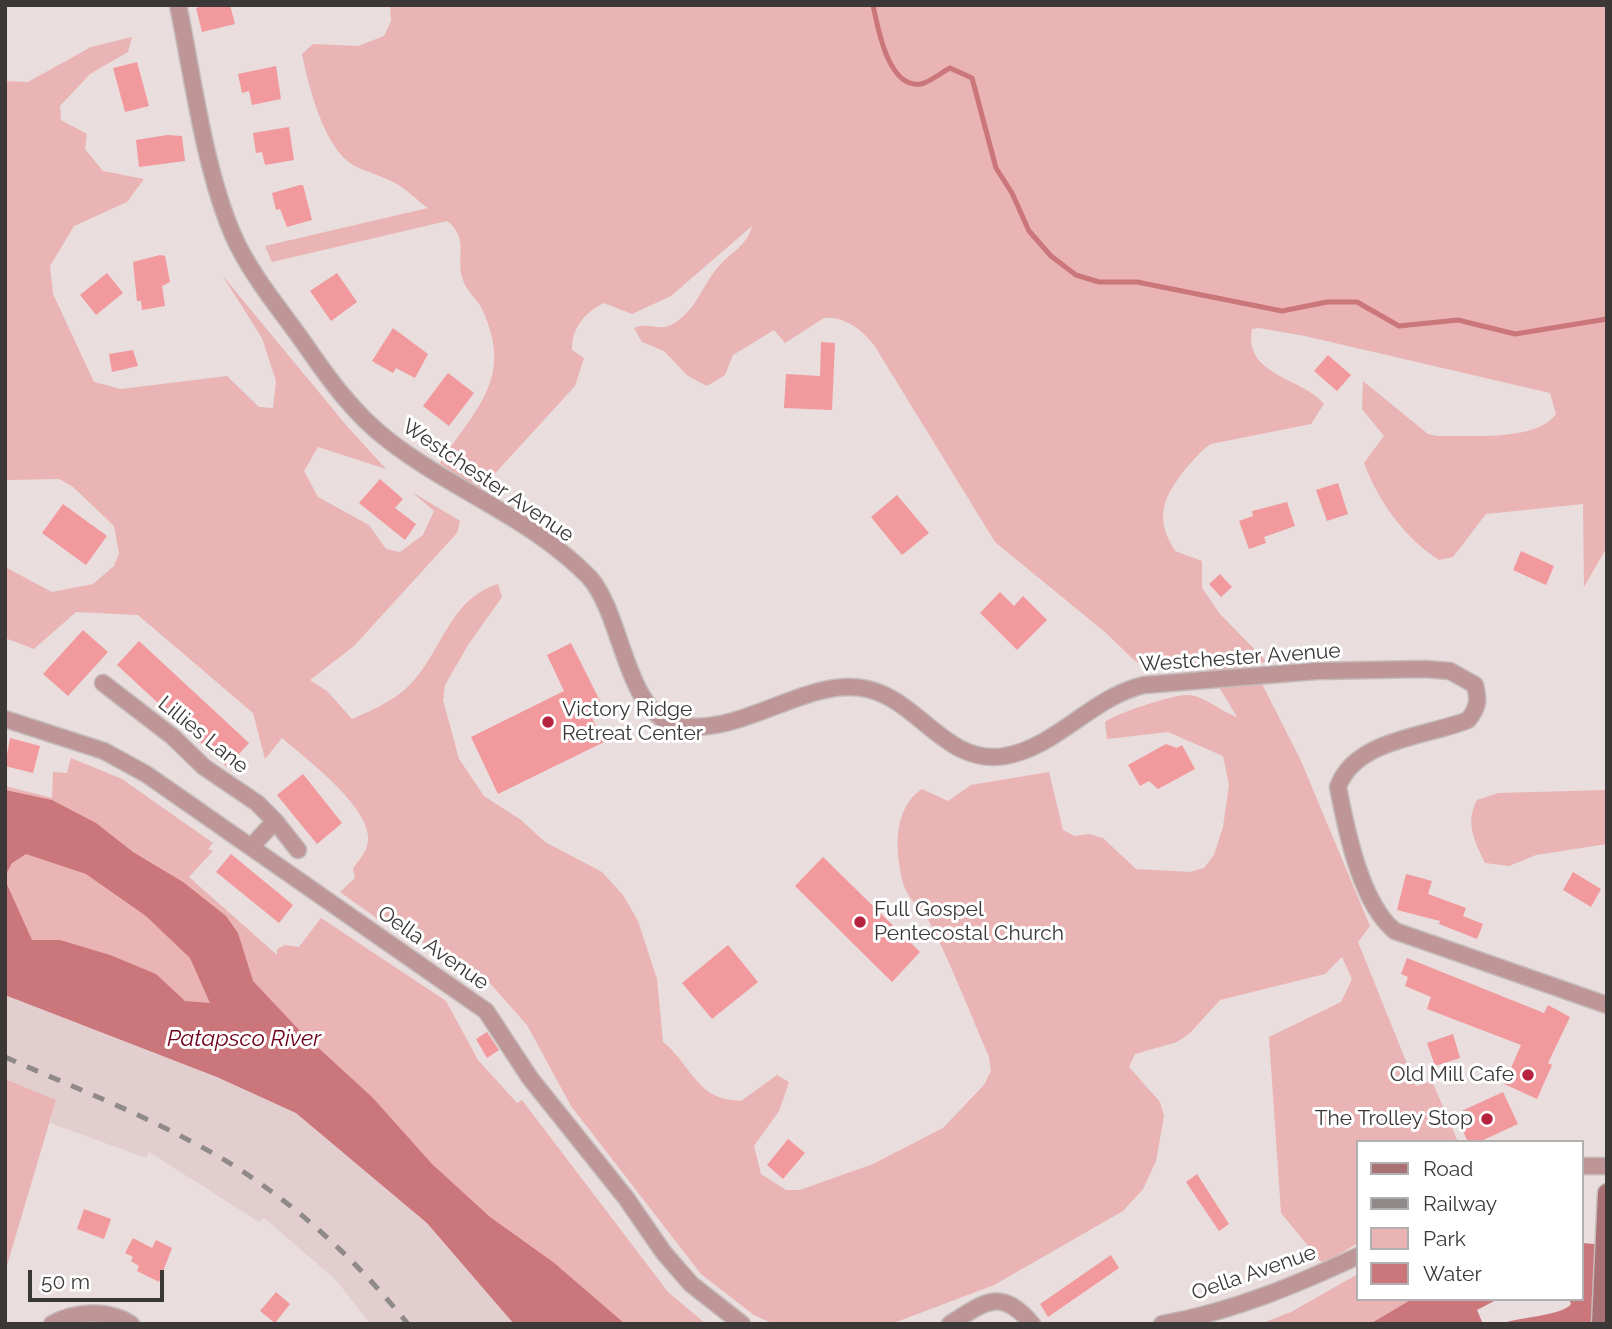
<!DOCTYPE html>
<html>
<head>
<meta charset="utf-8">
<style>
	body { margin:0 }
	#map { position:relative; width:1612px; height:1329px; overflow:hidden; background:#e9dddd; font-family:Raleway,sans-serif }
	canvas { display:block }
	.frame { position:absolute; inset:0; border:7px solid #3c3838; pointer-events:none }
	.legend { position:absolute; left:1356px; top:1140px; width:228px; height:161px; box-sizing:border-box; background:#fff; border:2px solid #b1afaf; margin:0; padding:9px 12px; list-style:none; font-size:21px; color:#3c3838 }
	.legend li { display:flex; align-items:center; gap:14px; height:35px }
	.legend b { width:35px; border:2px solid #b1afaf }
	.scale { position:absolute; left:28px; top:1270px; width:136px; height:32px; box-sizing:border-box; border:4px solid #3c3838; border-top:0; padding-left:9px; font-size:21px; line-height:24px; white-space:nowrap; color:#3c3838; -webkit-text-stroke:5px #fff; paint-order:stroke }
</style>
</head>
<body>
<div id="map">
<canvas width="1612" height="1329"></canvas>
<div class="frame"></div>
<ul class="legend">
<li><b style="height:9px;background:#aa7174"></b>Road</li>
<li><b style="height:9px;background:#908989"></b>Railway</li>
<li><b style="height:19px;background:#eab3b4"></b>Park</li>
<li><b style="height:19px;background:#ca767b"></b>Water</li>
</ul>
<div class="scale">50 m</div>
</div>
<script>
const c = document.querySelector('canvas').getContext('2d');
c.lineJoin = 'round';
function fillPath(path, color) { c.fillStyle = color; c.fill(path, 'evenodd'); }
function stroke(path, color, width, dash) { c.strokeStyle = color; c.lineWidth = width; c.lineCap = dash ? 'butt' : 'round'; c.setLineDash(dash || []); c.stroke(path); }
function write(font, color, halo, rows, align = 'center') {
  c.font = font + ' Raleway,sans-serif'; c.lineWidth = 6; c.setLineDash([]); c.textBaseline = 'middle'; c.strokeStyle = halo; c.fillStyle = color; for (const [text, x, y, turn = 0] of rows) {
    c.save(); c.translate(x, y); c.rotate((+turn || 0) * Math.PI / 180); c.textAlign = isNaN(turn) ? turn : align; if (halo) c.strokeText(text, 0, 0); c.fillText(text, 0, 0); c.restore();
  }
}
fillPath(new Path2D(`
	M5 995 217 1077 296 1113 427 1223 514 1324H370L336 1280 264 1218 259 1222 149 1152 146 1158 50 1123 56 1100 5 1079Z`), '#e3cecf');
fillPath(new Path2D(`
	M390 5H1607V547L1584 587 1583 504 1486 514 1453 557 1439 560C1405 538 1378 501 1364 463L1384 436 1362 409 1363 381 1428 434 1437 436C1469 435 1536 442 1556 414L1550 393 1305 336 1259 328 1252 329C1243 376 1302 377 1324 404L1311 424 1211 444C1201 450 1195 459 1187 467 1164 496 1153 516 1175 551L1202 561V588L1220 614 1267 662 1252 664 1301 761 1370 926 1358 942 1416 1086 1432 1081 1458 1142H1358V1243L1323 1264 1281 1213 1269 1037 1341 1002 1352 979 1342 957 1325 974 1220 1000 1190 1033 1177 1042 1135 1054 1129 1067 1160 1102 1164 1116 1156 1161 1143 1189 1123 1211 994 1285 891 1324H774L754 1315 701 1274 571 1106 527 1025 487 980 455 959 378 919 340 892 355 878 353 869C357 862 365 854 367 846 379 813 305 758 282 738L265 759 253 713 138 615 76 612 34 649 5 638V567L52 592 93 584 114 566 119 553 114 526 72 486 59 479 5 480V81L28 82 91 47 132 37 128 52 90 74 60 106 61 120 87 134 85 149 103 171 144 179 127 202 74 226 50 266 53 294 94 382 121 389 227 376 259 407 273 408 276 381 262 338 222 275 346 425 386 469 318 447 304 471 318 497 369 525 386 549 400 552 423 535 434 511 412 492 460 521 457 533 354 646 310 680 327 691 352 719C373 710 400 698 415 679 443 646 452 598 498 584L502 597 468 645 445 685 443 700 459 759 484 796 521 820 545 842 602 872 623 895 638 921 657 979 663 1042C682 1056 693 1084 714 1095 721 1099 733 1100 741 1101L777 1075 789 1082 779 1111 754 1146 761 1174 786 1190H800L873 1164 943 1128 984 1085 991 1071 989 1057C970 1013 952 966 930 923 922 909 908 900 903 883 895 852 892 809 922 789L948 801 971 785 1049 772 1063 830 1075 836 1089 834 1103 838 1136 869 1190 872 1204 868 1214 855 1223 827 1229 785 1223 756 1168 732 1107 739 1105 722C1117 713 1172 695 1187 695 1204 695 1221 712 1237 717L1207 667 1177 670 1148 667 1135 661 1106 633 995 542 874 345C862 330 845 316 824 318L785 343 774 330 733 355 725 375 707 386 688 376 664 351 642 342 634 328C646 322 660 331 671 325 696 312 701 287 718 267 730 253 748 245 752 226L671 296 632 314 604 303C585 312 571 329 572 350L584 358 575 386 478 492 440 463C477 407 515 377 481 307 476 298 466 290 463 280 455 259 470 238 447 221L272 262 265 246 428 208C416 200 406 188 393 182 380 175 366 172 353 165 324 148 308 85 302 54L313 44 358 46 384 36 391 21Z
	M71 758 122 779 213 843 208 849 213 851 189 877 277 955V949L285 945 299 947 321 918 446 1001 478 1060 517 1103 522 1100 668 1292 706 1324H514L427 1223 296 1113 217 1077 5 995V786L52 798 53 772 67 773Z
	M1607 790V844L1536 855 1509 866 1485 863C1474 840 1465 823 1477 800L1498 793Z
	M5 1079 56 1100 5 1272Z
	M1358 1274V1299H1412L1370 1324H1260L1291 1312Z`), '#eab3b4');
fillPath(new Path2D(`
	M5 790 52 800 96 823 133 852 183 882 226 916 238 933 253 981 301 1032 373 1098 432 1164 490 1217 553 1262 625 1324H514L427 1223 296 1113 217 1077 5 995V880L32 940H60L110 955 156 974 185 1001 210 1003 190 958 146 916 86 874 26 854 12 863 5 876Z
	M1582 1243 1607 1245V1324H1501C1518 1317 1562 1316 1571 1304L1569 1299H1582Z
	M1412 1299H1498L1477 1310 1483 1324H1370Z`), '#ca767b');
stroke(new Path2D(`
	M873 5C878 28 888 89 921 84 930 82 942 72 950 68L972 78 996 168 1012 193 1029 231 1051 256 1076 275 1099 282H1137L1282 311 1327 302H1357L1399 326 1458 320 1515 334 1607 319`), '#ca767b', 5);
fillPath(new Path2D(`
	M207 5H230L235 24 202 32 196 8Z
	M137 62 149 106 125 112 113 68Z
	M276 66 281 99 252 105 249 91 242 93 238 74Z
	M289 127 294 160 265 165 262 152 256 153 253 133Z
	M167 135 182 136 185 161 139 167 136 140Z
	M300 185H303L312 220 287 227 280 209 276 210 272 193Z
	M160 255 165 256 170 282 162 286 165 306 142 310 141 301H137L133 262Z
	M107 273 123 293 96 315 80 295Z
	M337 273 357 302 331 321 310 291Z
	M393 328 428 354 415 378 396 368 393 373 372 361Z
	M821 342 835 343 832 410 784 408 786 374 820 376Z
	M133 350 138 366 112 372 109 354Z
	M1328 355 1351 375 1337 391 1314 371Z
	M448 373 474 393 449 426 423 406Z
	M380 479 403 499 395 508 416 524 405 540 359 503Z
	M1338 483 1348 514 1327 521 1316 490Z
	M897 495 929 533 902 555 871 517Z
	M1287 502 1295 526 1264 537 1266 543 1249 549 1239 521 1253 516 1252 511Z
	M63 504 107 536 86 565 42 533Z
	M1521 551 1554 566 1546 585 1513 570Z
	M1220 574 1232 587 1221 597 1209 584Z
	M1000 592 1014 606 1023 596 1047 620 1017 650 980 613Z
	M83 630 108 652 68 696 43 674Z
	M139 641 249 743 227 767 117 665Z
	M571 643 600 701 587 708 604 742 498 794 471 737 564 691 547 655Z
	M10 738 40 746 33 773 5 766Z
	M1166 744 1177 748 1182 745 1195 769 1158 789 1149 781 1140 786 1128 765Z
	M303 774 342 823 317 844 277 795Z
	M231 854 293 905 279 923 216 872Z
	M823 857 920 952 892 982 795 886Z
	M1573 872 1601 889 1591 907 1563 890Z
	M1406 874 1432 881 1428 894 1466 908 1463 916 1483 924 1477 939 1439 924 1440 921 1397 910Z
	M728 945 758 982 712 1019 682 983Z
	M1407 958 1544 1013 1548 1005 1570 1017 1548 1063 1552 1065 1537 1099 1504 1084 1521 1045 1427 1009 1431 997 1405 986 1408 977 1401 974Z
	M487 1032 499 1050 487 1058 476 1039Z
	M1453 1034 1460 1058 1435 1066 1427 1043Z
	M1503 1092 1518 1124 1479 1142H1468L1455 1114Z
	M788 1139 805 1153 783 1179 767 1165Z
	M1197 1174 1229 1224 1219 1231 1186 1182Z
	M84 1209 111 1219 104 1239 77 1229Z
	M133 1238 152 1248 156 1240 172 1248 159 1282 137 1271 139 1266 131 1261 133 1257 125 1253Z
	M1111 1255 1119 1268 1048 1317 1040 1304Z
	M276 1292 290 1304 275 1323 260 1311Z`), '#f1999d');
const street = new Path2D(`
	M178 5C193 77 204 168 233 235 250 274 280 309 304 343 328 378 354 414 388 440 452 490 532 518 589 577 622 613 625 708 672 723 735 743 805 675 867 689 919 700 946 766 1005 756 1057 747 1092 697 1144 685L1317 671 1425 669 1450 671 1475 685C1479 700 1478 708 1468 720 1426 737 1355 739 1338 787 1346 829 1361 904 1395 931L1607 1005
	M103 683 173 737 204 767 257 803 275 821 251 847
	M5 719 104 751 146 774 486 1011 530 1078 626 1198 664 1253 691 1284 742 1324
	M275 821 298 850
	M1582 1166H1607
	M52 1324C75 1311 109 1309 131 1324
	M950 1324C985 1302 1001 1287 1032 1324
	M1162 1324C1231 1312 1296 1285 1358 1256`);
const secondary = new Path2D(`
	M1601 1324 1607 1193`);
stroke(street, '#c6bcbc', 19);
stroke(secondary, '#c6bcbc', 21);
stroke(street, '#be9697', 16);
stroke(secondary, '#aa7174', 18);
stroke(new Path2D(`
	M5 1057C68 1085 133 1110 194 1143 277 1186 349 1251 408 1324`), '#908989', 5, [12, 12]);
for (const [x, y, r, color] of [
	[548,722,7,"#b5233f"],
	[860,922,7,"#b5233f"],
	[1528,1075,7,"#b5233f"],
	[1487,1119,7,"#b5233f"]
]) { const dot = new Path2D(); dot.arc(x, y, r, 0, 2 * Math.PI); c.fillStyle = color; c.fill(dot); stroke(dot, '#fff', 2.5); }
write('21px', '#3c3838', '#fff', [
	["Westchester Avenue",488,481,34],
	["Westchester Avenue",1240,658,-4],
	["Lillies Lane",203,735,39],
	["Oella Avenue",433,948,35],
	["Oella Avenue",1254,1273,-19]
]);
write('21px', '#3c3838', '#fff', [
	["Victory Ridge",562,710],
	["Retreat Center",562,734],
	["Full Gospel",874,910],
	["Pentecostal Church",874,934],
	["Old Mill Cafe",1514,1075,"right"],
	["The Trolley Stop",1473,1119,"right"]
], 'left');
write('italic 23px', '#6d001d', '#fff', [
	["Patapsco River",244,1039]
]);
</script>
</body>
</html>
